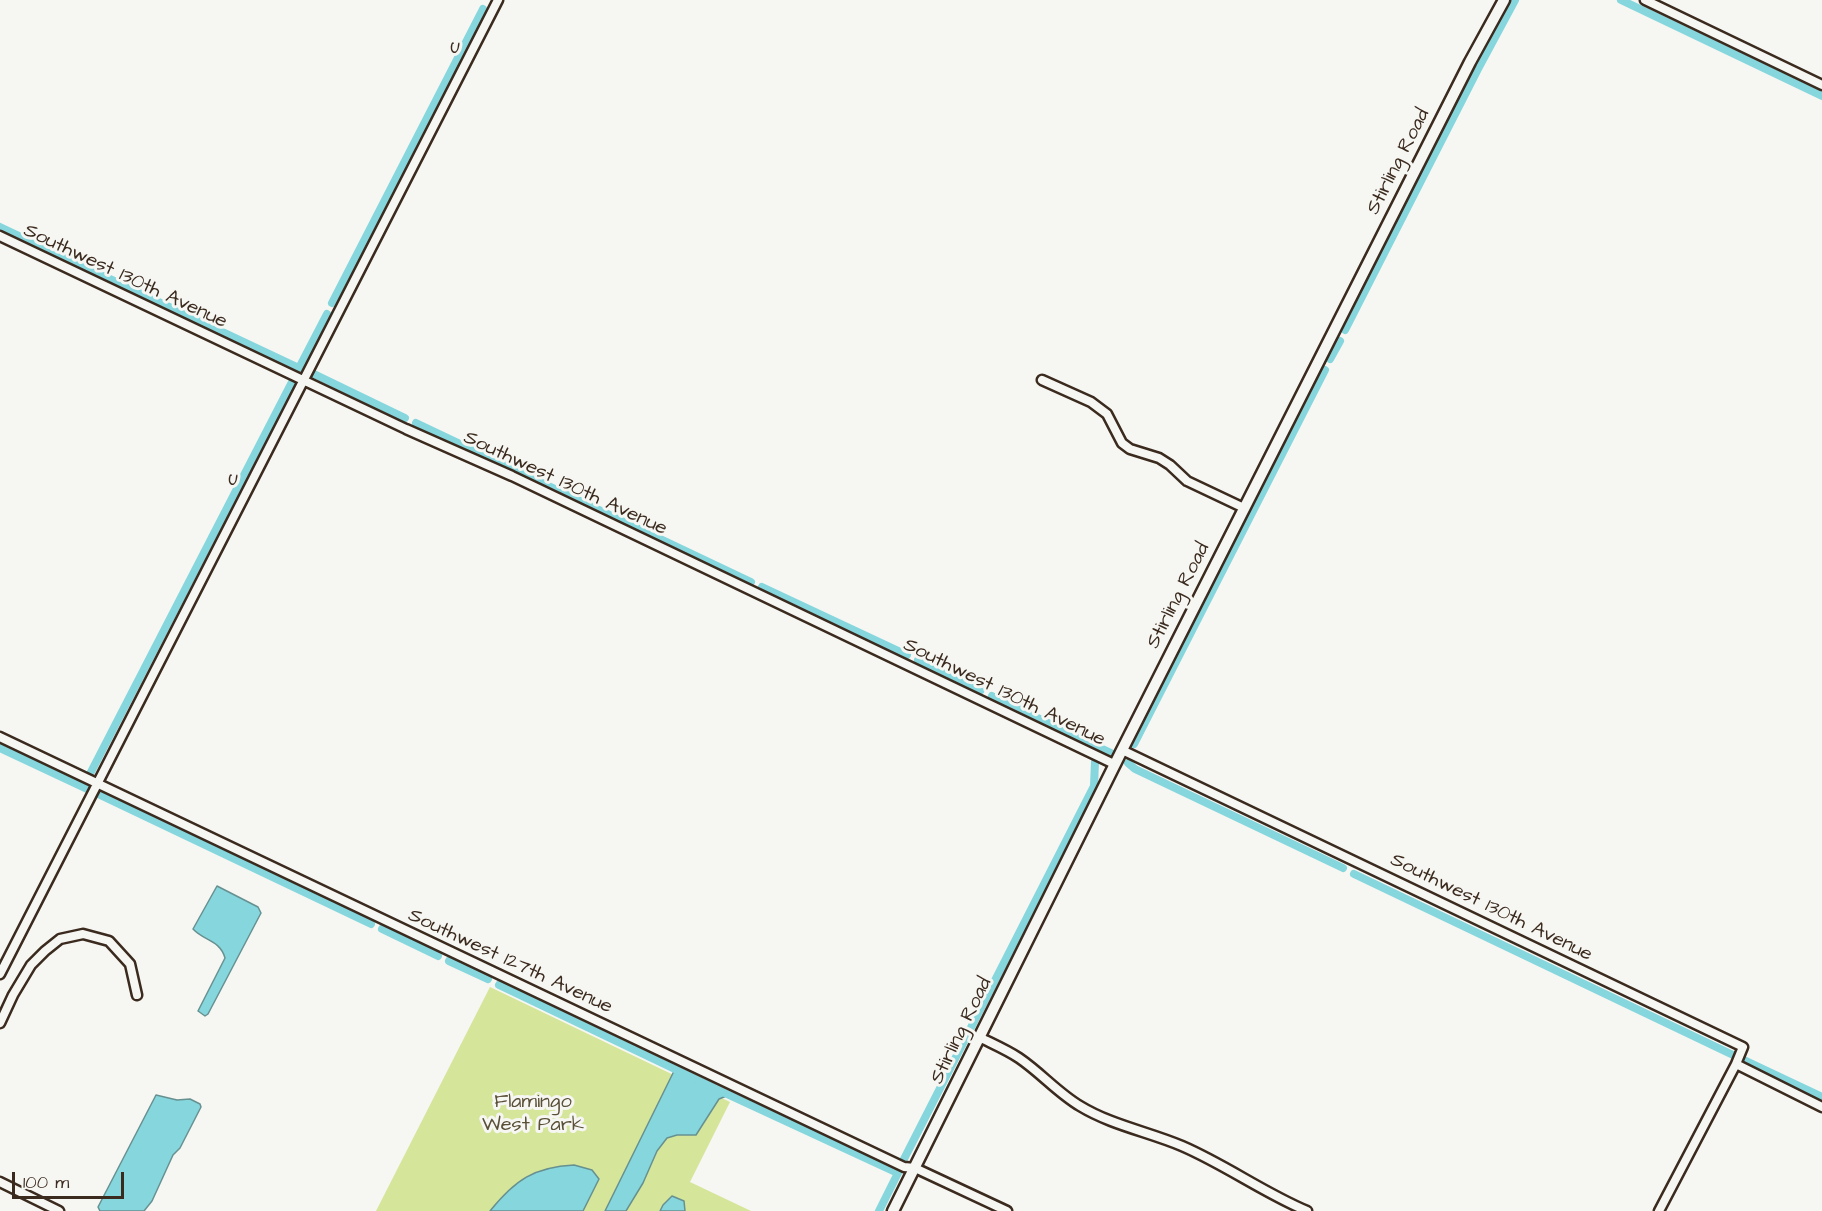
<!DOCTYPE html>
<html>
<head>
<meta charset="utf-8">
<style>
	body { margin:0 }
	#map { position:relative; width:1822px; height:1211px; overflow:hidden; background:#f6f6f2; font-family:"Architects Daughter",sans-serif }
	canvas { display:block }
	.scale { position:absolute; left:12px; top:1172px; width:112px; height:27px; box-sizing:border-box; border:3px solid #3b2a1e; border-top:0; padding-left:8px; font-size:18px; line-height:21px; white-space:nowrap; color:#3b2a1e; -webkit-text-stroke:4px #f6f6f2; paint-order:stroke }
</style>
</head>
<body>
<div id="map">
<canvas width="1822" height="1211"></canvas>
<div class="scale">100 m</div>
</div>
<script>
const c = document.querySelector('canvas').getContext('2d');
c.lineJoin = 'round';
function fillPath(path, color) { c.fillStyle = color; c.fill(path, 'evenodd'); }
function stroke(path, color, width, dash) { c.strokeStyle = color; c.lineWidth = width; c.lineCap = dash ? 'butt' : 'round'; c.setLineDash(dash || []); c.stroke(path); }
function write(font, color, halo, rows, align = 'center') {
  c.font = font + ' "Architects Daughter",sans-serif'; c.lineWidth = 6; c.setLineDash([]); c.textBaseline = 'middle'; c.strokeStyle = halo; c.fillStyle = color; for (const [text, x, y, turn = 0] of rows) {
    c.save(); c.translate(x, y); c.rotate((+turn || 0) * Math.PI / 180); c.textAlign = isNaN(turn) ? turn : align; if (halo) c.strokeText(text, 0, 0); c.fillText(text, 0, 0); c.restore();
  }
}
fillPath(new Path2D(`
	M490 987 730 1102 690 1182 751 1211H376Z`), '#d5e599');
const water = new Path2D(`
	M217 886 258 907 261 913 208 1014 205 1016 198 1011 225 958C220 940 204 941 193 929Z
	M675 1069 729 1095 719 1099 696 1135H677L667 1138 657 1151 643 1183 626 1211H605Z
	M156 1095 177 1100 190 1099 200 1104 201 1107 180 1148 173 1155 152 1201 144 1211H100L98 1207Z
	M574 1165 592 1170 599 1179 583 1211H490C515 1180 534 1167 574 1165Z
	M672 1196 684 1201 685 1211H660L663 1205Z`);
fillPath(water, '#85d6dd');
stroke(water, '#679191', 1.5);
stroke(new Path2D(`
	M1621 0 1822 96
	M0 227 299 368 327 314
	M332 303 483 9
	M1345 330 1478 69 1515 0
	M1330 359 1340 341
	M314 374 405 418
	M416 423 751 582
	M762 587 907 655
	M918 660 981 690
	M992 696 1111 753
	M1134 744 1325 370
	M0 748 87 789
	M1128 763 1135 769 1343 868
	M91 772 292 382
	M98 794 371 924
	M1354 874 1733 1055
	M382 929 438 956
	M449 961 488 979
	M499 985 729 1095 898 1173 879 1211
	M1744 1060 1822 1097
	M904 1159 1094 786 1095 762`), '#85d6dd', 8);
const minor = new Path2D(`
	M1645 0 1822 85
	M0 236 406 429 512 476 1114 764
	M1042 380 1091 402 1107 414 1122 443 1130 449 1159 458 1170 465 1187 481 1244 508
	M0 737 904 1167 915 1168 1007 1211
	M1122 750 1743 1047 1736 1064 1822 1107
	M0 974 498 0
	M0 1023 13 995 31 965 45 951 60 939 83 934 109 941 130 964 137 995
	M979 1037C993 1044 1007 1050 1019 1058 1041 1073 1058 1093 1080 1106 1111 1125 1149 1132 1182 1146 1226 1165 1264 1193 1307 1211
	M0 1182 59 1211
	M1659 1211 1736 1064`);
const tertiary = new Path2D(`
	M893 1211 1122 750 1470 62 1504 0`);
stroke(minor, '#3b2a1e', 13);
stroke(tertiary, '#3b2a1e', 15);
stroke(minor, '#f6f6f2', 8);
stroke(tertiary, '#f6f6f2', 10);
write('20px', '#3b2a1e', '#f6f6f2', [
	["c",455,47,-63],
	["Stirling Road",1399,162,-63],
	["Southwest 130th Avenue",125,277,25],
	["c",233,479,-63],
	["Southwest 130th Avenue",565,484,25],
	["Stirling Road",1179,596,-63],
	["Southwest 130th Avenue",1004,693,26],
	["Southwest 130th Avenue",1491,908,26],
	["Southwest 127th Avenue",510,962,25],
	["Stirling Road",962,1031,-64]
]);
write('20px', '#5a4f37', '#f6f6f2', [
	["Flamingo",533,1103],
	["West Park",533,1126]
]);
</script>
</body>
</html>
